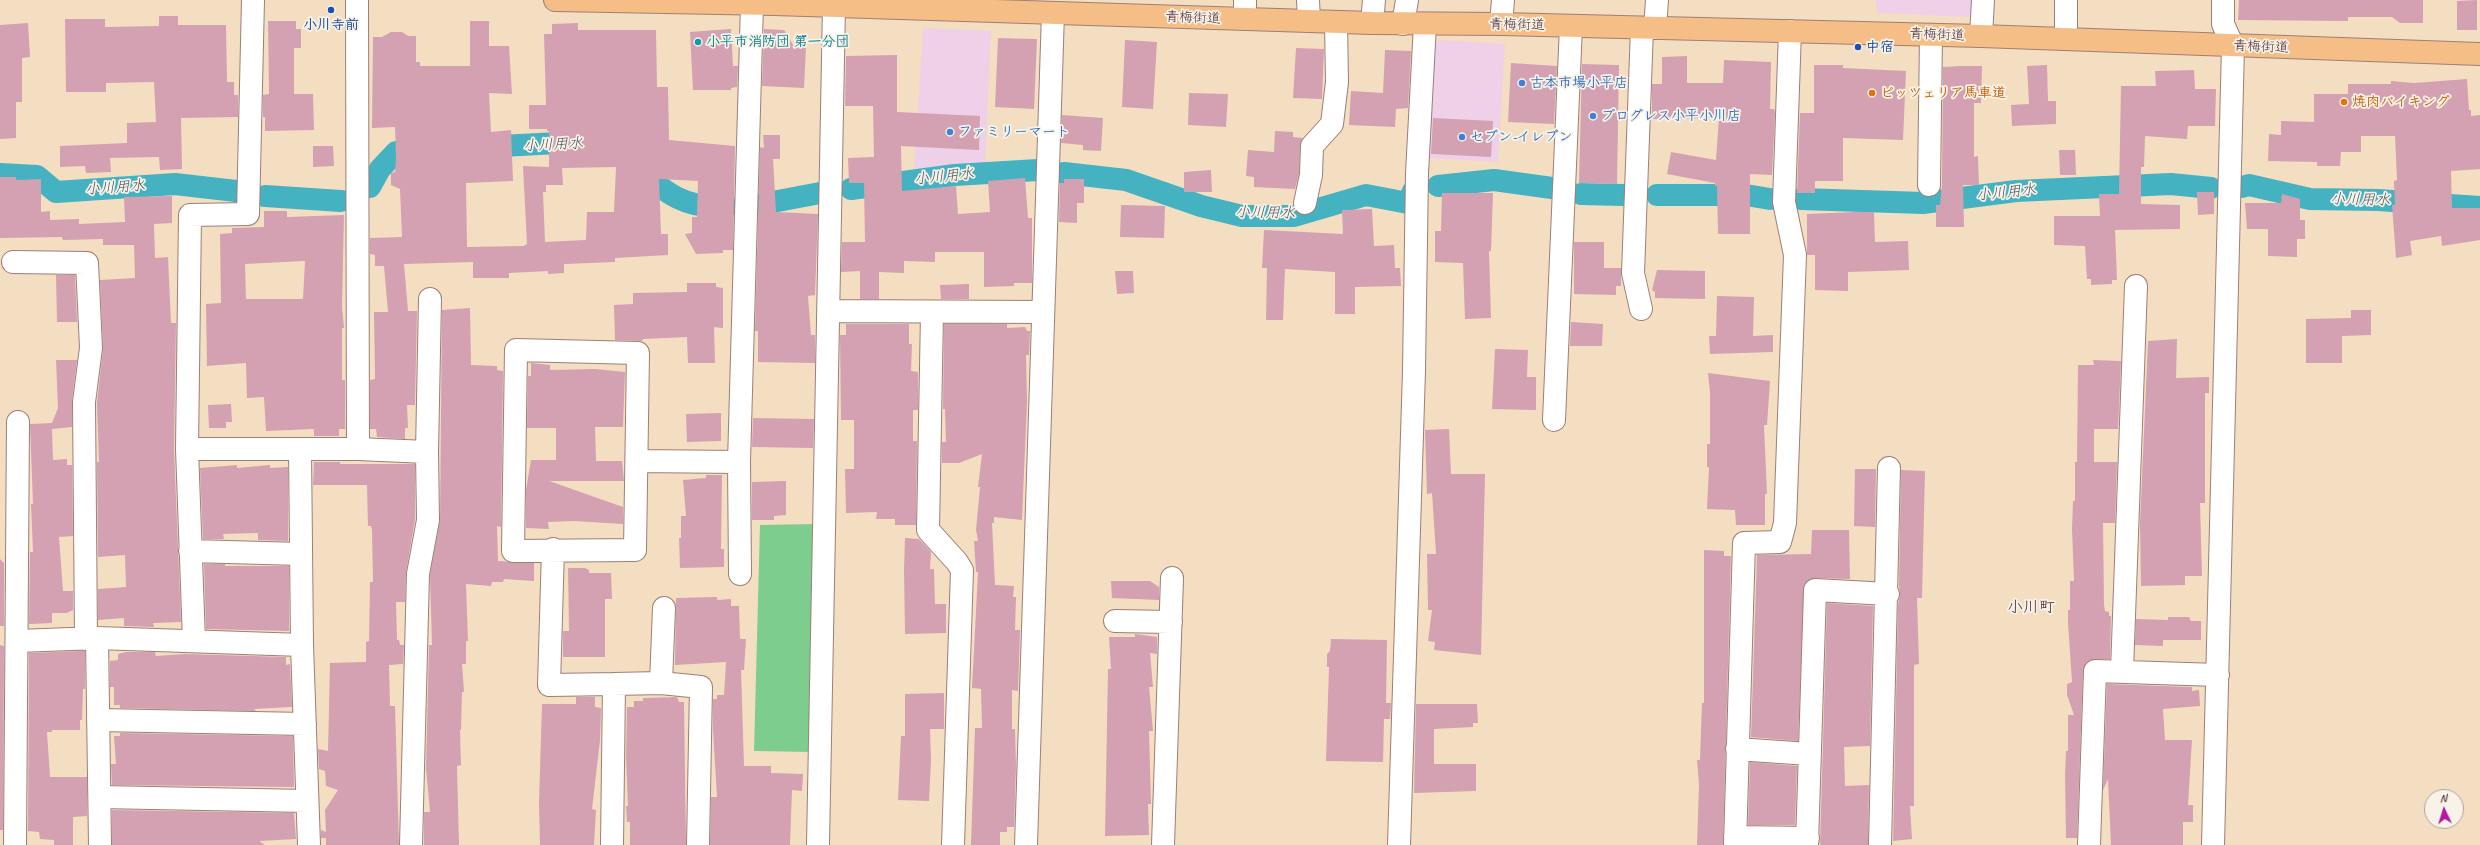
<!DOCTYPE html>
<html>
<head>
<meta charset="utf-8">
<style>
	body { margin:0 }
	#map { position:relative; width:2480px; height:845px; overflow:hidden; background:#f3dec2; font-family:Caveat,sans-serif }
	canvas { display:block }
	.north { position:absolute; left:2424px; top:789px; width:40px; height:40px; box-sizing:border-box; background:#f7f3e8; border:1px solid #b29e9c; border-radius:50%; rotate:356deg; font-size:11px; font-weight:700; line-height:16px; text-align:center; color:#4a1f2b }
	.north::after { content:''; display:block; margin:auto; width:14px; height:18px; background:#b5179e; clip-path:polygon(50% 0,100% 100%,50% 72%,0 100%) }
</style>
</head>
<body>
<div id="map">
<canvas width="2480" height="845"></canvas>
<div class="north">N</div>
</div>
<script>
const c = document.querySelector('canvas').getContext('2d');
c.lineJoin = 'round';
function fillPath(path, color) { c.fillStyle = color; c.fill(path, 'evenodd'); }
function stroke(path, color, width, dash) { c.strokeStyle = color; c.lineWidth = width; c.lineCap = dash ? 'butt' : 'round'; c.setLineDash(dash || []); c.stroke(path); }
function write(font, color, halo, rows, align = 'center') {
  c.font = font + ' Caveat,"Klee One",sans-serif'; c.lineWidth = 3.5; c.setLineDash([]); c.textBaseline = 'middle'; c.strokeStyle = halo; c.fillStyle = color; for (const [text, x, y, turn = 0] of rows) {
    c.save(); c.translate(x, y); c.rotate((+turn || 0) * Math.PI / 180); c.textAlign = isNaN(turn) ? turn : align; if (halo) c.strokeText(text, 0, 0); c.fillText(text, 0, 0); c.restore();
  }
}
fillPath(new Path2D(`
	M1876 0H1980V7L1971 17 1877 13Z
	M923 28 991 31 985 165 914 172Z
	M1438 40 1505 44 1498 162 1426 158 1432 48Z`), '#eed0e8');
fillPath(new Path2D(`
	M816 524 813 752 754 751 760 525Z`), '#7dcd8e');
stroke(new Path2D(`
	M481 147 578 142
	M637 168C666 193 686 210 727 206
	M1064 173 1126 180 1201 206 1242 216H1294L1366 195 1408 203 1413 191
	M0 174 37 176 56 192 175 184 236 191
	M1438 186 1494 180 1552 188
	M370 187 380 169 396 152 427 150
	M2242 187 2249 185 2310 199 2378 200 2480 207
	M851 189 955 175 1038 170
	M1581 194 1623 195
	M1657 195H1746L1770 199
	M265 196 341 201
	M1801 199 1923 203 2016 191 2171 184 2211 188
	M762 204 820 193`), '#45b2c2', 22);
fillPath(new Path2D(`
	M2239 0H2423V23H2400L2392 17H2348V21L2238 20Z
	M2477 0V30H2457V1Z
	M159 16H178V25H226L227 82H234V95H238V117L181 118 182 169 160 170 159 157 110 158 111 172 86 173 85 166 60 167V146L127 143V123L156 122 154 82 106 83V92H66L65 19H105V27L159 26Z
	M268 21H296V29H301V48H294V94H313L314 130 265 131V117H263V95L269 94Z
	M470 21H489V46H509L512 94 489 93 491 132 511 130 513 181 466 183 467 247 524 246 527 244 523 166 549 167V131H547V129H529V105H546L544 34H552V24L578 23V30H656L657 87H668L669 140 735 146 733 250H723V253L696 254 685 234 692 233V217H697L698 181 659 179 661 234H668V255L615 258V262L564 264V273L548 274V271L509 273V278H473V262L404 264 408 311H417L415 405H407L408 428H405V439L377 437 376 429H370V380L375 379 374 312H388L384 266H375V255L370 254V238L402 237 400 189 391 185V173L395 172 396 158 395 127 372 128 373 37H382L391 32H402L408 36H416V62H420V66H470ZM616 167 614 212H587L586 240 545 242 543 192H546V185H563L562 168Z
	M28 23 30 57 22 58V102H16V138L0 139V25Z
	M731 29 733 66H738L737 87 731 88V90H693L690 32Z
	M764 29 784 30 793 45 806 46 804 88 762 86Z
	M998 38 1037 39 1034 109 995 107Z
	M1125 40 1157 42 1153 109 1122 107Z
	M1296 48 1324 49 1322 99 1293 98Z
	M1385 50 1411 51 1408 108 1396 109 1395 127 1349 125 1351 91 1383 93Z
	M897 55V112L980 116 979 150 901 146 902 191 956 186 958 214 990 212 988 181 1025 178 1028 218H1032V283H1014V286L984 287V252H935V262L904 261V273L879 272V299H860V271L841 272 842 242H865L864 183H849L848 158 874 157 873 106H845L846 56Z
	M1687 56V83H1723L1724 60 1771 62 1770 109H1774L1775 112 1772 175 1750 174V234H1718L1717 186H1715V183L1667 174 1671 152 1716 160 1719 118 1652 119V84H1662V57Z
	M1511 63 1557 66 1554 124 1508 122Z
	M1582 64 1619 65 1617 184 1579 183Z
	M1814 65H1843V68L1906 71 1903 140 1843 138V181H1815V193H1797L1800 113H1814Z
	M2047 65 2048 101H2056V124L2012 126 2011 105 2029 104 2027 66Z
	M1961 66H1982L1981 103H1974V157L1978 156 1979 185H1963L1964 227H1936V205H1940L1942 185 1943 67Z
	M2194 70 2195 89H2216L2215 126H2188L2187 139 2145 136 2144 167H2141V204L2180 205V229L2115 230 2117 280H2112V284L2091 285V279H2087L2085 246 2054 245V216H2100L2099 194H2119L2121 86H2156L2155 71Z
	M2467 79 2469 110H2471V116L2480 115V169L2451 171 2452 208H2480V240L2442 246 2441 236 2410 241 2412 255 2396 258 2392 205H2395L2394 181 2397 180 2395 136H2361V152H2341L2340 166H2317V162L2268 161 2269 134 2281 135V121L2314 122V94H2348V84H2391V81L2414 83Z
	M1189 93 1228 94 1226 127 1188 125Z
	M1062 115 1103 118 1101 151 1083 150V145L1061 143Z
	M1433 118 1493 121 1491 157 1431 154Z
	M1275 131 1293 132V137L1303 138 1300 146 1299 173 1295 189 1254 187V177L1246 176 1248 150 1274 152Z
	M763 135H780V159H773L776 212 818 214 815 295 808 296 811 335H815V363L758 362V331H755L760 147 764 148Z
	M313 146H333L334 166 313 167Z
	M2059 150H2075L2076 175H2060Z
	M1211 170 1212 192H1184V172Z
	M0 177H16V180L41 179V212L50 211V220L79 219V224L125 222 124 197 172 196V223L154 224 155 258 168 257 171 323H176L174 449 181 622 153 623 154 627 124 626V618L98 620V589L126 587 125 555 98 557 97 462H99L97 403 103 348 100 280 135 278 134 245H103V239L63 240 62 237 0 238Z
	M1064 179H1084V203H1077V223L1059 222 1060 183H1064Z
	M2197 192H2214V214L2198 215Z
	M1442 193H1493L1491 251H1489L1491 318 1465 319 1463 263 1435 262V231H1441Z
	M2282 194 2300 199V220H2305V239H2297V257L2268 256V229H2247L2245 203H2281Z
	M1121 205 1165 206 1164 238 1120 237Z
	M1372 209 1374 246 1394 245 1395 268H1400L1401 286 1355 287V314H1335V272L1285 269 1283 320H1266L1267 268H1262L1264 230 1343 234 1342 210Z
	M264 211H287V217L344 215 342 307 344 328H342V380H345V429H339V436H314V429L266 431 264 397 247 398 246 363 207 366 206 304 221 303 220 234 232 233V228L264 227ZM305 261 303 299H246L245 264Z
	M1856 212H1874L1875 242 1908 241 1909 270 1848 272V291L1815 290V255H1807V214Z
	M1574 242H1604V268H1621V286H1616V295L1574 294Z
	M1657 270 1705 271V299L1655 298V292L1652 290Z
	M1115 271H1133L1134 293 1117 294Z
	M56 275H75L77 322H57Z
	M687 283H716V287L723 288V328L714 327 715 363H688L687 337 643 339 642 341 615 340 614 305 633 304V293L687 292Z
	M969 284V299H941L940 285Z
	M1717 296 1754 297 1753 336 1773 335V352L1710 354 1709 336H1716Z
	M470 308 471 365 497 366V370L503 371 501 527 497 526 498 561 534 563V581L504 579 503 582H492L491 586 466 584 468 641H466V664H462L464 692H462L461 730H460L461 765 457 766 459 845H424V812H430L426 768 429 645H432L430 575 440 520 442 310Z
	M2351 310H2371V335L2342 336V363H2306V319L2351 318Z
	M1571 322 1603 324 1602 346H1570Z
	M846 324H909V344H912L911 371 918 372V410H913V441H917L916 525H895V519H876L877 512 846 513 845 469H854V420H841L840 335H846Z
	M944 324H1007V328L1025 327 1027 331H1030L1029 355H1026L1027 402 1022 520 994 517V523H992L995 585 1014 586 1013 597H1016L1015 630H1020L1018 691 1012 690V729H1015L1016 766 1014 827H1007V832H1000V845H971L975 728H982L981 689 972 688 978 572H976L974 541H978L976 530 980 487H978L982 454 959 463H942V442H946L945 409H943Z
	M2177 339 2176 378 2209 377V393H2205V503H2200L2202 576H2185V585L2141 586 2140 523 2148 341Z
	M1495 349 1528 350 1527 377H1536V410L1492 409Z
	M56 360H77L72 400V427L52 429 53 460 67 459V465H72L73 536 59 537 63 591H73V610L67 613H52V623L29 624 30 552H33L31 504H33L30 424 52 423 58 408Z
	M2093 360 2121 361 2118 429H2094V462H2117L2115 523H2103L2104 605 2105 611 2109 612V616H2111L2110 659 2089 660 2083 670 2077 838H2066L2065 775 2066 751H2068V715H2074L2067 695V684L2072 682 2068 623V610H2070V581H2074L2072 529 2073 501H2075V462H2077L2078 365H2094Z
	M531 363 550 365V370L595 369 625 372 623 427H595L596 461H622L624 481H549L623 507V524L574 521 548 522 549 529 526 528V490L531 460H556V428H527L528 376H531Z
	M1708 373 1770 381 1767 425H1764L1767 494H1765V525H1736L1735 510 1707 509 1709 467H1707V444H1710V392Z
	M231 404 232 422H226V428H209L208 405Z
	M721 413V441L687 442 686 414Z
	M753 418 814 419 813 448 752 447Z
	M1449 429 1451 474H1485L1481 655 1434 650 1435 642 1428 641 1432 610H1428L1427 554H1436L1432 493 1427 494 1425 430Z
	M314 462H340V464H415V519L406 572 405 602H396L397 640H399L400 645H404L403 664 389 665 390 706H395L399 845H326V838H321V830L326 832 325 810 338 790 326 786 325 771 319 769 318 749 328 751 330 663 366 662V642L369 641 370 582H373L372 530 371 526H368L367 485H313Z
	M237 465V468L270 465V468L288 467V541L258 540V533L223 534 224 539H203L200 468Z
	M1855 469H1876L1875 527 1854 526Z
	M1901 470 1925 471 1922 598H1917L1919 664 1914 665V806H1910L1912 839 1893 841 1898 605 1900 594 1899 585Z
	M706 475H722L721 549H724V567L680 568 679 538H681V516H686L683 480 706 478Z
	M786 481V515L774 516V520H752V482Z
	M1812 530H1849L1850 579 1815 578 1804 584 1798 741 1751 737 1757 555 1811 554Z
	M905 538 919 539 931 552 930 569H934L935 604H946V633L905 634 904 569Z
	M1704 550 1724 551V556H1731L1723 845H1697L1699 785 1697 760H1700L1702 703H1704Z
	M0 559 4 563V626H0Z
	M204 564H225V566H289V631L206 629Z
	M568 568H585L589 570V573H611L612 599H605V657H563V631H569Z
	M1111 581H1150L1159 587V600L1112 598Z
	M717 597V600L731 599V606H739L740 639H746L744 670H741L744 766H771V773L803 774 802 791 792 790 790 845H710L711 797H717L713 730V699H717V695H724L726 662 675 665 676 598Z
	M1827 603 1873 606 1870 746 1844 747 1845 786 1869 785 1868 845H1820Z
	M2168 617H2189L2191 621H2201V640H2163V646L2135 645 2136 619 2168 620Z
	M1135 634 1157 637V654L1150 653 1153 687H1149L1153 731H1149L1151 804H1148L1149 835 1105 836 1108 669H1111L1109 637H1135Z
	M1331 639 1387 640 1386 703H1391L1390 719H1384L1383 762 1326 761 1329 667H1327V654L1330 651Z
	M0 645 4 646 3 830H0Z
	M80 651H85V689H83L82 720H80V730H52V732H47L50 777H87V816L73 817V845H54V840L40 839 39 832 28 831 29 653Z
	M126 652H155L156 656 185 654 286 657V665L290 664 292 707 254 709 256 711 120 708V705H114V687H110V661L118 660V654Z
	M2107 684 2192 687V691L2199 690 2200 706 2163 709 2165 740H2192L2188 805H2193V822H2183V845H2111L2108 779 2103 790Z
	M944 693V729H930L931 760 929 801 898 800 901 736H905V694Z
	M576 697H595V707L601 708 600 740 592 809 596 810 594 845H540L539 802 542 704H576Z
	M677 697 679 702H684L686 845H630V822H627L626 806H628L626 757 627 707H634V701H643V698Z
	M1416 704H1477L1478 723H1473V727L1434 729V764H1476V791L1414 793Z
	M120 733 293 736 294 787 112 785 111 764H116L114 736H120Z
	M1750 762 1797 766 1795 825H1748Z
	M112 810 294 813 296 839 259 841 265 845H112Z`), '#d3a1b1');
const minor = new Path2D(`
	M357 0 358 449
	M1245 0V19
	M1308 0 1309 21
	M1372 23 1374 0
	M1403 24 1407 0
	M1501 24 1503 0
	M1655 28 1657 0
	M1981 36 1983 0
	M2066 39V0
	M1929 185 1931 35
	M1305 203 1311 175 1312 146 1332 124 1337 82 1336 22
	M13 262 87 263 91 348 84 402 86 639
	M1641 309 1633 273 1642 28
	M829 311 1042 312
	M932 313 928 530 957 562 962 570 953 845
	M516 350 638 353 635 550 513 551Z
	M1554 420 1571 26
	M187 449H358L427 452 430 299
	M300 449 302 645 309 845
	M638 461 739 462
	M553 549 549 685 614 684
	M190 551 301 554
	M740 574 739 462 752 4
	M1115 621 1171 622
	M97 638 100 845
	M18 641 97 638 302 645
	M194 641 187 449 190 215 248 214 253 0
	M2122 671 2136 286
	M661 683 664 608
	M98 720 305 724
	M1737 749 1809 754
	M100 797 307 801
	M1735 837 1808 838
	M15 845 18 422
	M411 845 418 574 428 520 427 452
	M612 845 614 684 661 683 701 687 698 845
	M818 845 834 6
	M1026 845 1053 13
	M1163 845 1172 578
	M1399 845 1414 371 1417 173 1425 24
	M1735 845 1744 543 1780 542 1785 523 1795 255 1784 202 1790 31
	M1807 845 1815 590 1888 594
	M1880 845 1889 468
	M2089 845 2095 671 2218 675
	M2213 845 2233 46 2223 24V0`);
const major = new Path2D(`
	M555 0 774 4 1372 23 1501 24 1981 36 2480 54`);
stroke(minor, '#9e7e76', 24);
stroke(major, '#9e7e76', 24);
stroke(minor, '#fff', 22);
stroke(major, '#f6be87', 22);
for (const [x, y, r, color] of [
	[331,10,4,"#1a4fb4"],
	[698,42,4,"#0f9aa8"],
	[1858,47,4,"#1a4fb4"],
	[1522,83,4,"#3f7fe0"],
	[1872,93,4,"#e8710a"],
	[2344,102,4,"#e8710a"],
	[1593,116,4,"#3f7fe0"],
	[950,132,4,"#3f7fe0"],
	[1462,137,4,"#3f7fe0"]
]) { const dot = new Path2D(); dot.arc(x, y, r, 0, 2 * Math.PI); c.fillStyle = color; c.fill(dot); stroke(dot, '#f7f3e8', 1.5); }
write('14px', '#4a1f2b', '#f7f3e8', [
	["青梅街道",1193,18,2],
	["青梅街道",1517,25,1],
	["青梅街道",1937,35,2],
	["青梅街道",2261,47,2]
]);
write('bold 14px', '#164399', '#f7f3e8', [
	["小川寺前",331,25],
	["中宿",1866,47,"left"]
]);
write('bold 14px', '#0d838f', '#f7f3e8', [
	["小平市消防団 第一分団",706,42]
], 'left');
write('bold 14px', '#366cbe', '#f7f3e8', [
	["古本市場小平店",1530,83],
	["プログレス小平小川店",1601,116],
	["ファミリーマート",958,132],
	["セブン-イレブン",1470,137]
], 'left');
write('bold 14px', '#c56008', '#f7f3e8', [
	["ピッツェリア馬車道",1880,93],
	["焼肉バイキング",2352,102]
], 'left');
write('italic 15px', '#485260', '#f7f3e8', [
	["小川用水",553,145,-3],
	["小川用水",944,177,-6],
	["小川用水",115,188,-4],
	["小川用水",2006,193,-6],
	["小川用水",2360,200,1],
	["小川用水",1265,213,1]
]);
write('16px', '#4a1f2b', '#f7f3e8', [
	["小川町",2031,608]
]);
</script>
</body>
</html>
